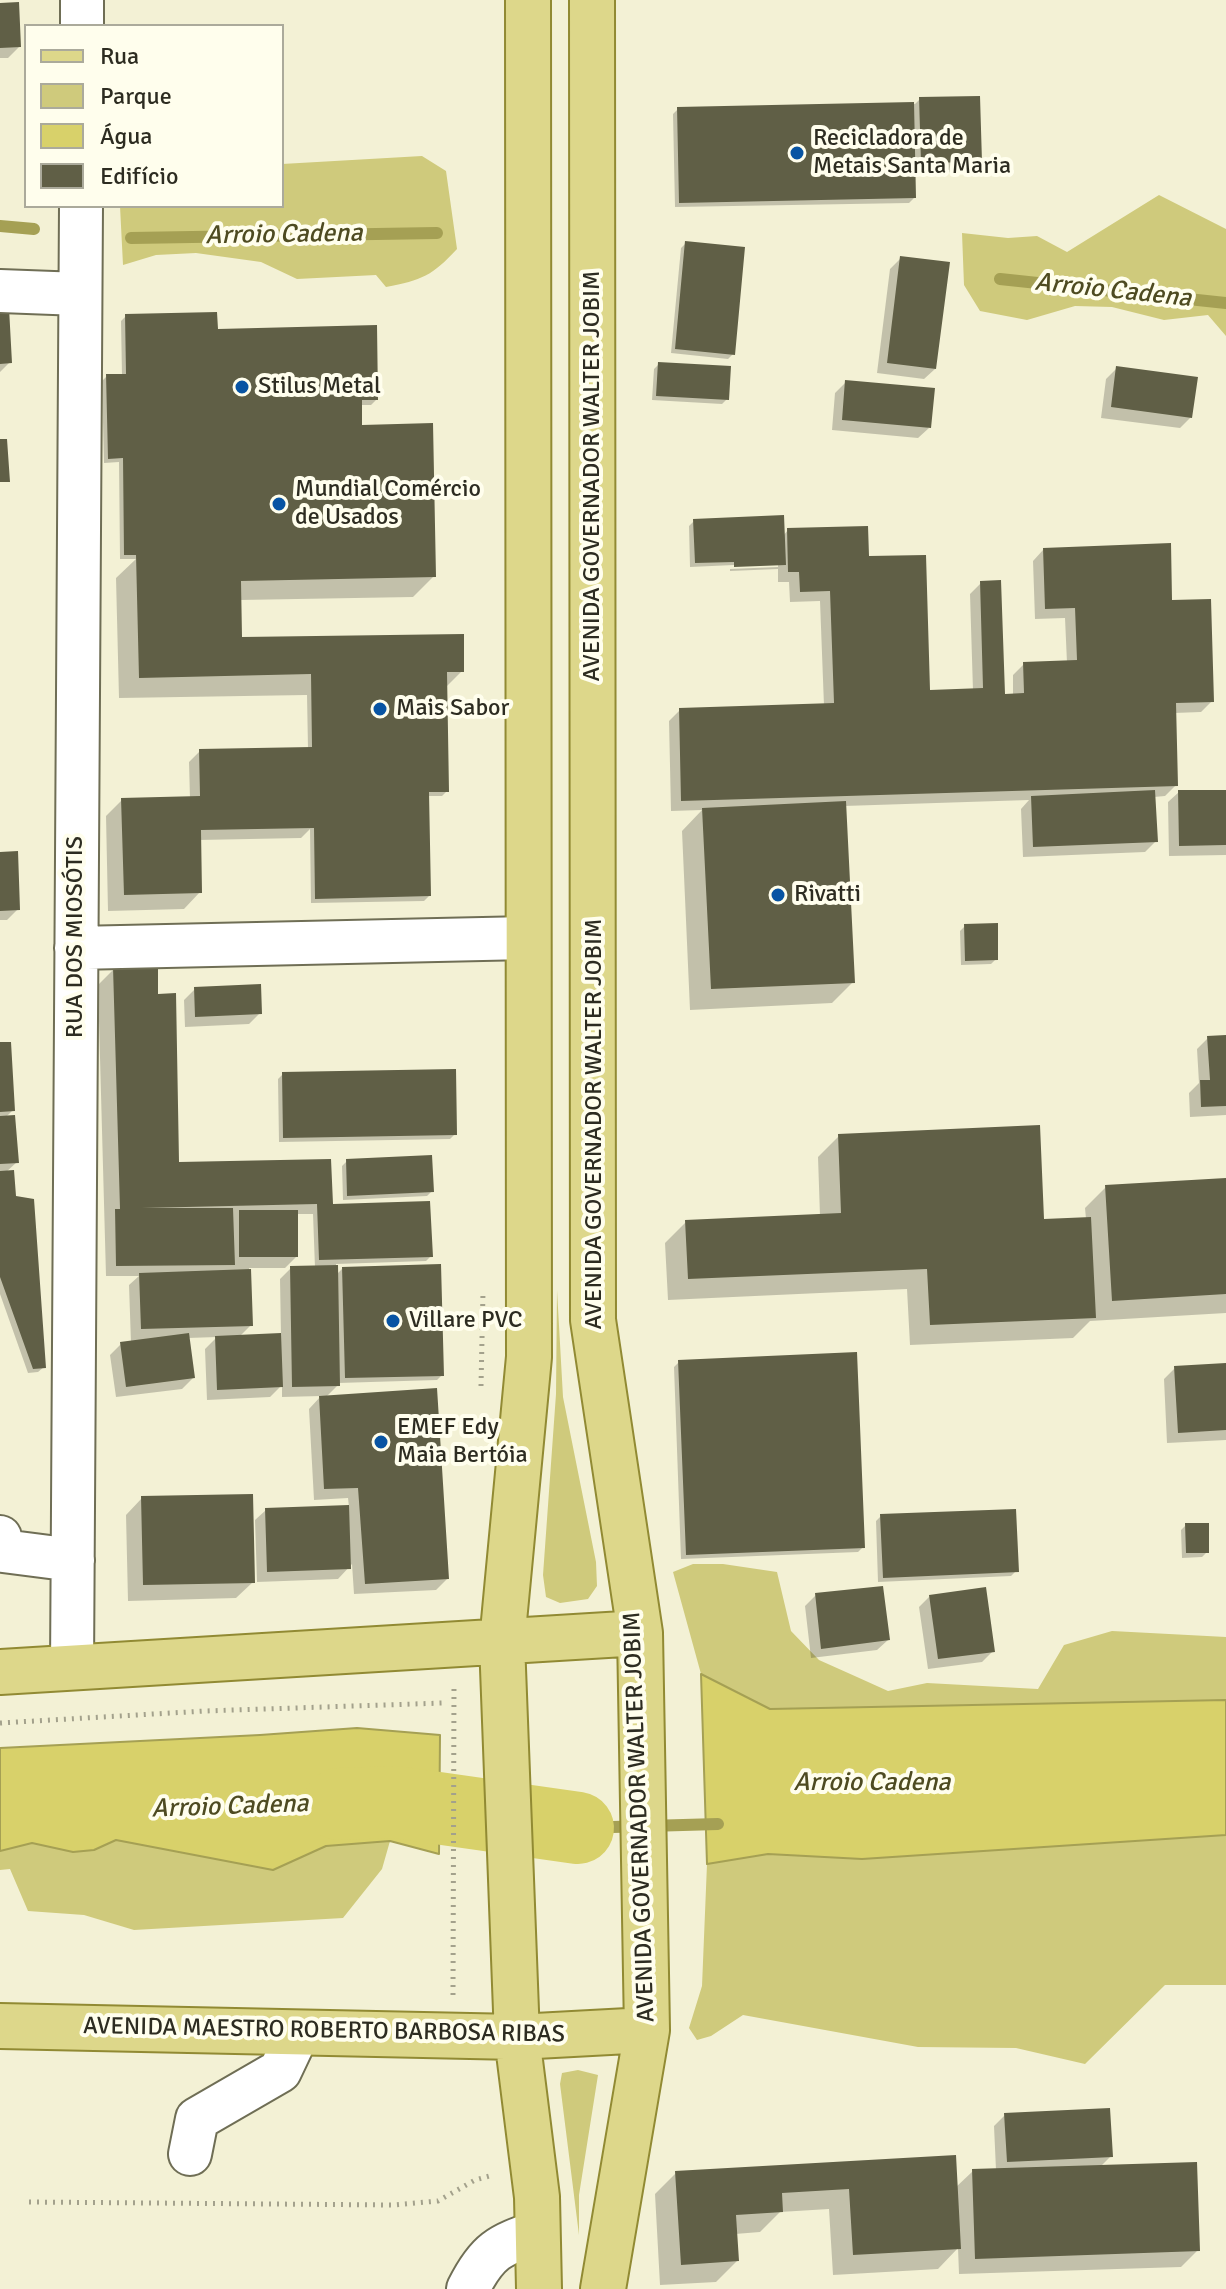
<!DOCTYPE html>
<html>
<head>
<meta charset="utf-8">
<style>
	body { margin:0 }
	#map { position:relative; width:1226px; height:2289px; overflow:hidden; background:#f3f1d5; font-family:Signika,sans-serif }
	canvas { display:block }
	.legend { position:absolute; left:24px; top:24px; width:260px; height:184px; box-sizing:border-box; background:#fffeed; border:2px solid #abaa9b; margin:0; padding:10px 14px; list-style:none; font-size:24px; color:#2d2c21 }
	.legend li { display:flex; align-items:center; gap:16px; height:40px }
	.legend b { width:40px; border:2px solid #abaa9b }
</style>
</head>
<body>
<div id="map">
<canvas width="1226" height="2289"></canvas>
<ul class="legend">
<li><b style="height:10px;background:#ddd78a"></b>Rua</li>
<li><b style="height:22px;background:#cfca7c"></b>Parque</li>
<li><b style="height:22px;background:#d8d16a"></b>Água</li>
<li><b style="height:22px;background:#605f46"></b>Edifício</li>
</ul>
</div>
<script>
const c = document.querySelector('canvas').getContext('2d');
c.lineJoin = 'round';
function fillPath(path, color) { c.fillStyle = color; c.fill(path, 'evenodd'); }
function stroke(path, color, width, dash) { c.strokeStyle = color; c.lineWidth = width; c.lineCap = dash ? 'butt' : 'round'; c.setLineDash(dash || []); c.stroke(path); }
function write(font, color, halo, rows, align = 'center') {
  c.font = font + ' Signika,sans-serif'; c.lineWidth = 8; c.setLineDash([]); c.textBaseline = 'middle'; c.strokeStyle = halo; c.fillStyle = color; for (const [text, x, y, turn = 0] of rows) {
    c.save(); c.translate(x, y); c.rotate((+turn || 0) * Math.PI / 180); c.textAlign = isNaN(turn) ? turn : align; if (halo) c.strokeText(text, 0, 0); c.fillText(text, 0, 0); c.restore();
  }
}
fillPath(new Path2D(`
	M422 156 446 171 457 249C432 276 422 280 386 287L376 275 297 279 261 262 196 253 156 255 123 265 120 206H282V164Z
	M1159 195 1226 229V336L1208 315 1164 320 1112 307 1075 306 1027 320 980 311 964 285 962 233 1008 238 1037 236 1067 252Z
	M557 1290 563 1397 596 1562 597 1586 588 1599 560 1603 546 1597 543 1575 556 1394Z
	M693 1564H723L777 1572 791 1631 819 1660 857 1677 888 1691 927 1683 1038 1689 1064 1645 1112 1631 1226 1637V1700L769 1709 701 1674 673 1572Z
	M1226 1835V1985H1165L1085 2064 1016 2048 918 2047 743 2015 711 2036 697 2040 689 2028 702 1986 707 1864 768 1854 862 1859Z
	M116 1840 273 1870 326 1846 390 1841 382 1869 343 1918 134 1930 84 1915 28 1911 10 1869 0 1870V1851L32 1843 74 1852 94 1850Z
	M578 2070 598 2075 579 2195V2235L560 2084 562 2073Z`), '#cfca7c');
const water = new Path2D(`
	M701 1674 770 1709 1226 1700V1835L862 1859 768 1854 707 1864Z
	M357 1728 440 1735 439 1854 390 1841 326 1846 273 1870 116 1840 94 1850 73 1852 32 1843 0 1851V1748L260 1735Z`);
fillPath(water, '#d8d16a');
stroke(water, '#a5a054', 2);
fillPath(new Path2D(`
	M0 5 19 47 8 58H0Z
	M920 99 980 161 969 172 914 173V198L909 203 675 207 673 114 678 109 915 104Z
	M686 243 733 354 728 359 671 353 681 248Z
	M901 258 935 369 924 379 877 373 890 269Z
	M0 311 10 362 0 372Z
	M126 316 216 331 376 400 371 405H360V427L434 576 413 597 240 600 241 639 462 671 445 688 447 791 442 796H427L429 896 424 901 311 903 310 829 301 838 199 840 200 892 184 909 108 911 106 816 122 800 190 799 189 762 200 751 308 749 307 695 119 698 116 578 136 559H120L119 462 104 463 102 381 107 376H122L121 321Z
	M659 364 727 399 722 404 652 400 654 369Z
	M1117 368 1191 417 1180 428 1101 418 1106 379Z
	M846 382 929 428 918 438 832 430 835 393Z
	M694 521 783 536 788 530 867 558 928 692 973 691 970 594 981 583 1003 696 1013 695V675L1024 664 1067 663 1065 618 1035 619 1033 561 1043 550 1170 602 1212 701 1201 712 1174 713 1176 785 1165 796 1154 797 1156 841 1145 852 1023 857 1021 809 1029 800 844 806 853 982 832 1003 690 1010 682 831 702 810 671 811 669 721 680 710 824 706 820 601 790 602 789 582H778V569L730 571V569L778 567V563L690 567 689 526Z
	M1179 792H1226V855L1169 856 1168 802Z
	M0 854 18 909 7 920H0Z
	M965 926 996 959 991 964 961 965 960 931Z
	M114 969 156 996 178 1164 327 1206 431 1256 426 1261 336 1264V1275L342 1269 442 1375 437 1380 338 1383V1385L326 1397 447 1579 436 1590 354 1594 352 1564 338 1579 257 1582 255 1520 266 1510 349 1507 348 1498 314 1500 309 1409 321 1396 282 1397V1385L270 1397 207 1400 205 1349 217 1337 188 1338 193 1378 182 1389 116 1397 110 1355 121 1344 131 1343 129 1285 139 1276H106L98 985ZM296 1214H313L315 1268H291L280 1279 281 1335 239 1337 251 1325 249 1268H285L296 1257Z
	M195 989 260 1013 249 1024 185 1027 184 1000Z
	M1226 1037V1115L1190 1117 1189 1093 1199 1083 1197 1049 1208 1038Z
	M0 1044 13 1110 5 1118 17 1162 5 1173 44 1367 38 1372 28 1373 0 1294Z
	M283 1074 455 1134 450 1139 279 1142 278 1079Z
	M839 1136 1042 1221 1086 1219 1085 1208 1106 1187 1226 1180V1313L1090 1321 1073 1338 910 1345 907 1289 668 1300 665 1243 686 1222 820 1216 818 1157Z
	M347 1161 432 1191 427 1196 343 1200 342 1166Z
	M679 1362 863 1547 858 1552 681 1559 674 1367Z
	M1226 1365V1440L1167 1443 1164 1379 1175 1368Z
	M142 1498 253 1582 236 1598 128 1601 126 1515Z
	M881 1516 1016 1571 1011 1576 878 1582 876 1521Z
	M1186 1525 1207 1552 1202 1557 1182 1558 1181 1530Z
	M816 1595 888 1640 877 1650 811 1658 805 1606Z
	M930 1596 993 1651 982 1662 928 1669 919 1607Z
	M1005 2115 1111 2156 1100 2167 1198 2250 1181 2267 959 2274 958 2248 938 2269 833 2275 829 2209 780 2212 760 2232 735 2234 737 2261 716 2282 660 2285 655 2194 676 2173 955 2188 973 2171 996 2170 994 2126Z`), '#0003');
stroke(new Path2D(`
	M0 226 34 229
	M131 238 437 233
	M1000 279 1226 303
	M578 1828 718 1824`), '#a5a054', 12);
stroke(new Path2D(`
	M339 1804 395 1802 578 1828`), '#d8d16a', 72);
fillPath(new Path2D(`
	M19 2 21 47 0 48V3Z
	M980 96 982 162 921 163 919 97Z
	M914 102 916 198 679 203 677 107Z
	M685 241 745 247 735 355 675 349Z
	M900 256 950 262 936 369 887 363Z
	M9 308 12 363 0 364V309Z
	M217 312 218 329 377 325 378 400H362V425L433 423 436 577 241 581 242 637 464 634V672H447L449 792H429L431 896 315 899 314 828 201 830 202 893 124 895 121 798 200 796 199 749 312 747 311 674 139 678 136 555H124L123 458 108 459 106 374H126L125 314Z
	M658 362 731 366 729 400 656 396Z
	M1116 366 1198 377 1192 418 1111 407Z
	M845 380 935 388 931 428 842 420Z
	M0 439H7L10 482H0Z
	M784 515 786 565 734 567V562L695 563 693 519Z
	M868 526 869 556 926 555 930 690 983 688 980 581 1001 580 1005 694 1024 693 1023 662 1077 660 1075 608 1045 609 1043 548 1171 543 1172 600 1211 599 1214 702 1176 703 1178 786 681 801 679 708 834 703 830 591 800 592 799 572H788L787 528Z
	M1155 790 1158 842 1033 847 1031 796Z
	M1178 790H1226V845L1179 846Z
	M846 801 855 983 711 989 702 808Z
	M18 851 20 910 0 911V852Z
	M998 923V960L965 961 964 924Z
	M158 965V994L176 993 179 1162 331 1159 333 1204 430 1201 433 1257 319 1260 317 1204 142 1208H233L235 1265 116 1266 115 1209H120L113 967Z
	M261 984 262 1014 195 1017 194 987Z
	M1226 1035V1106L1201 1107 1200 1080H1210L1207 1036Z
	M0 1042H11L15 1111 0 1112Z
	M456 1069 457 1135 283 1138 282 1072Z
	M15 1115 19 1163 0 1164V1116Z
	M1040 1125 1044 1219 1091 1217 1096 1318 930 1325 927 1269 688 1279 685 1220 841 1213 838 1134Z
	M432 1155 434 1192 347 1196 346 1159Z
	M14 1170 16 1196 34 1199 46 1368 33 1369 0 1277V1171Z
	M1226 1178V1294L1112 1301 1105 1185Z
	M239 1210H298V1257H239Z
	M441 1264 444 1376 345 1378 342 1267Z
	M338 1265 340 1386 292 1387 290 1266Z
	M251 1269 253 1326 141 1329 139 1273Z
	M189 1333 195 1378 126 1387 120 1342Z
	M281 1333 283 1387 217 1390 215 1336Z
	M857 1352 865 1548 686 1555 678 1360Z
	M1226 1363V1430L1178 1433 1174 1366Z
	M437 1388 449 1579 365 1584 358 1488 324 1489 319 1396Z
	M253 1494 255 1583 143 1585 141 1496Z
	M349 1505 351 1569 267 1572 265 1508Z
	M1016 1509 1019 1572 883 1578 880 1514Z
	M1185 1523H1209V1553H1186Z
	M883 1586 890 1640 821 1649 815 1593Z
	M986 1587 995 1652 938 1659 929 1595Z
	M1110 2108 1113 2157 1007 2162 1004 2113Z
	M956 2155 961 2249 853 2255 849 2189 782 2193 783 2212 736 2215 739 2261 681 2265 675 2171Z
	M1197 2162 1200 2251 975 2259 972 2169Z`), '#605f46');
const minor = new Path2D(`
	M82 26V0
	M0 291 80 294
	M76 948 528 938
	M0 1537 3 1551 73 1560
	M72 1668 81 206
	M190 2154 197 2119 280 2071 298 2033
	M468 2289C487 2251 499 2245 538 2232`);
const major = new Path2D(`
	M528 0 529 1357 502 1642 517 2037 537 2197 539 2289
	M592 0 593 1320 640 1633 647 2030 603 2289
	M0 1672 640 1633
	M0 2026 517 2037 647 2030`);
stroke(minor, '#6f6e55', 46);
stroke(major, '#918a33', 48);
stroke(new Path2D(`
	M481 1386 483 1292
	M0 1723 205 1711 443 1703
	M453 1995 454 1686
	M29 2202 393 2205 438 2201 475 2180 493 2175`), '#a3a18c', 5, [2, 6]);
stroke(minor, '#fff', 42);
stroke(major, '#ddd78a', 44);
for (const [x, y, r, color] of [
	[797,153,8,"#0854a3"],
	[242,387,8,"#0854a3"],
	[279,504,8,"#0854a3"],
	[380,709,8,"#0854a3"],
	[778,895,8,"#0854a3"],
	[393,1321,8,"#0854a3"],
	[381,1442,8,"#0854a3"]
]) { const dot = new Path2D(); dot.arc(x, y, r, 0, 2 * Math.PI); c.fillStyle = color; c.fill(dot); stroke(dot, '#fffeed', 3); }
write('24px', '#2d2c21', '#fffeed', [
	["Recicladora de",813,139],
	["Metais Santa Maria",813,167],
	["Stilus Metal",258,387],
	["Mundial Comércio",295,490],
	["de Usados",295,518],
	["Mais Sabor",396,709],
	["Rivatti",794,895],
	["Villare PVC",409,1321],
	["EMEF Edy",397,1428],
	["Maia Bertóia",397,1456]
], 'left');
write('24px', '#2d2c21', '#fffeed', [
	["AVENIDA GOVERNADOR WALTER JOBIM",593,476,-90],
	["RUA DOS MIOSÓTIS",76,937,-90],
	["AVENIDA GOVERNADOR WALTER JOBIM",595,1124,-90],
	["AVENIDA GOVERNADOR WALTER JOBIM",640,1817,-92],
	["AVENIDA MAESTRO ROBERTO BARBOSA RIBAS",324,2031,1]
]);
write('italic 26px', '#4e4b21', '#fffeed', [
	["Arroio Cadena",284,235,-1],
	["Arroio Cadena",1113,291,6],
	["Arroio Cadena",872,1783],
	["Arroio Cadena",230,1807,-2]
]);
</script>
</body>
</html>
